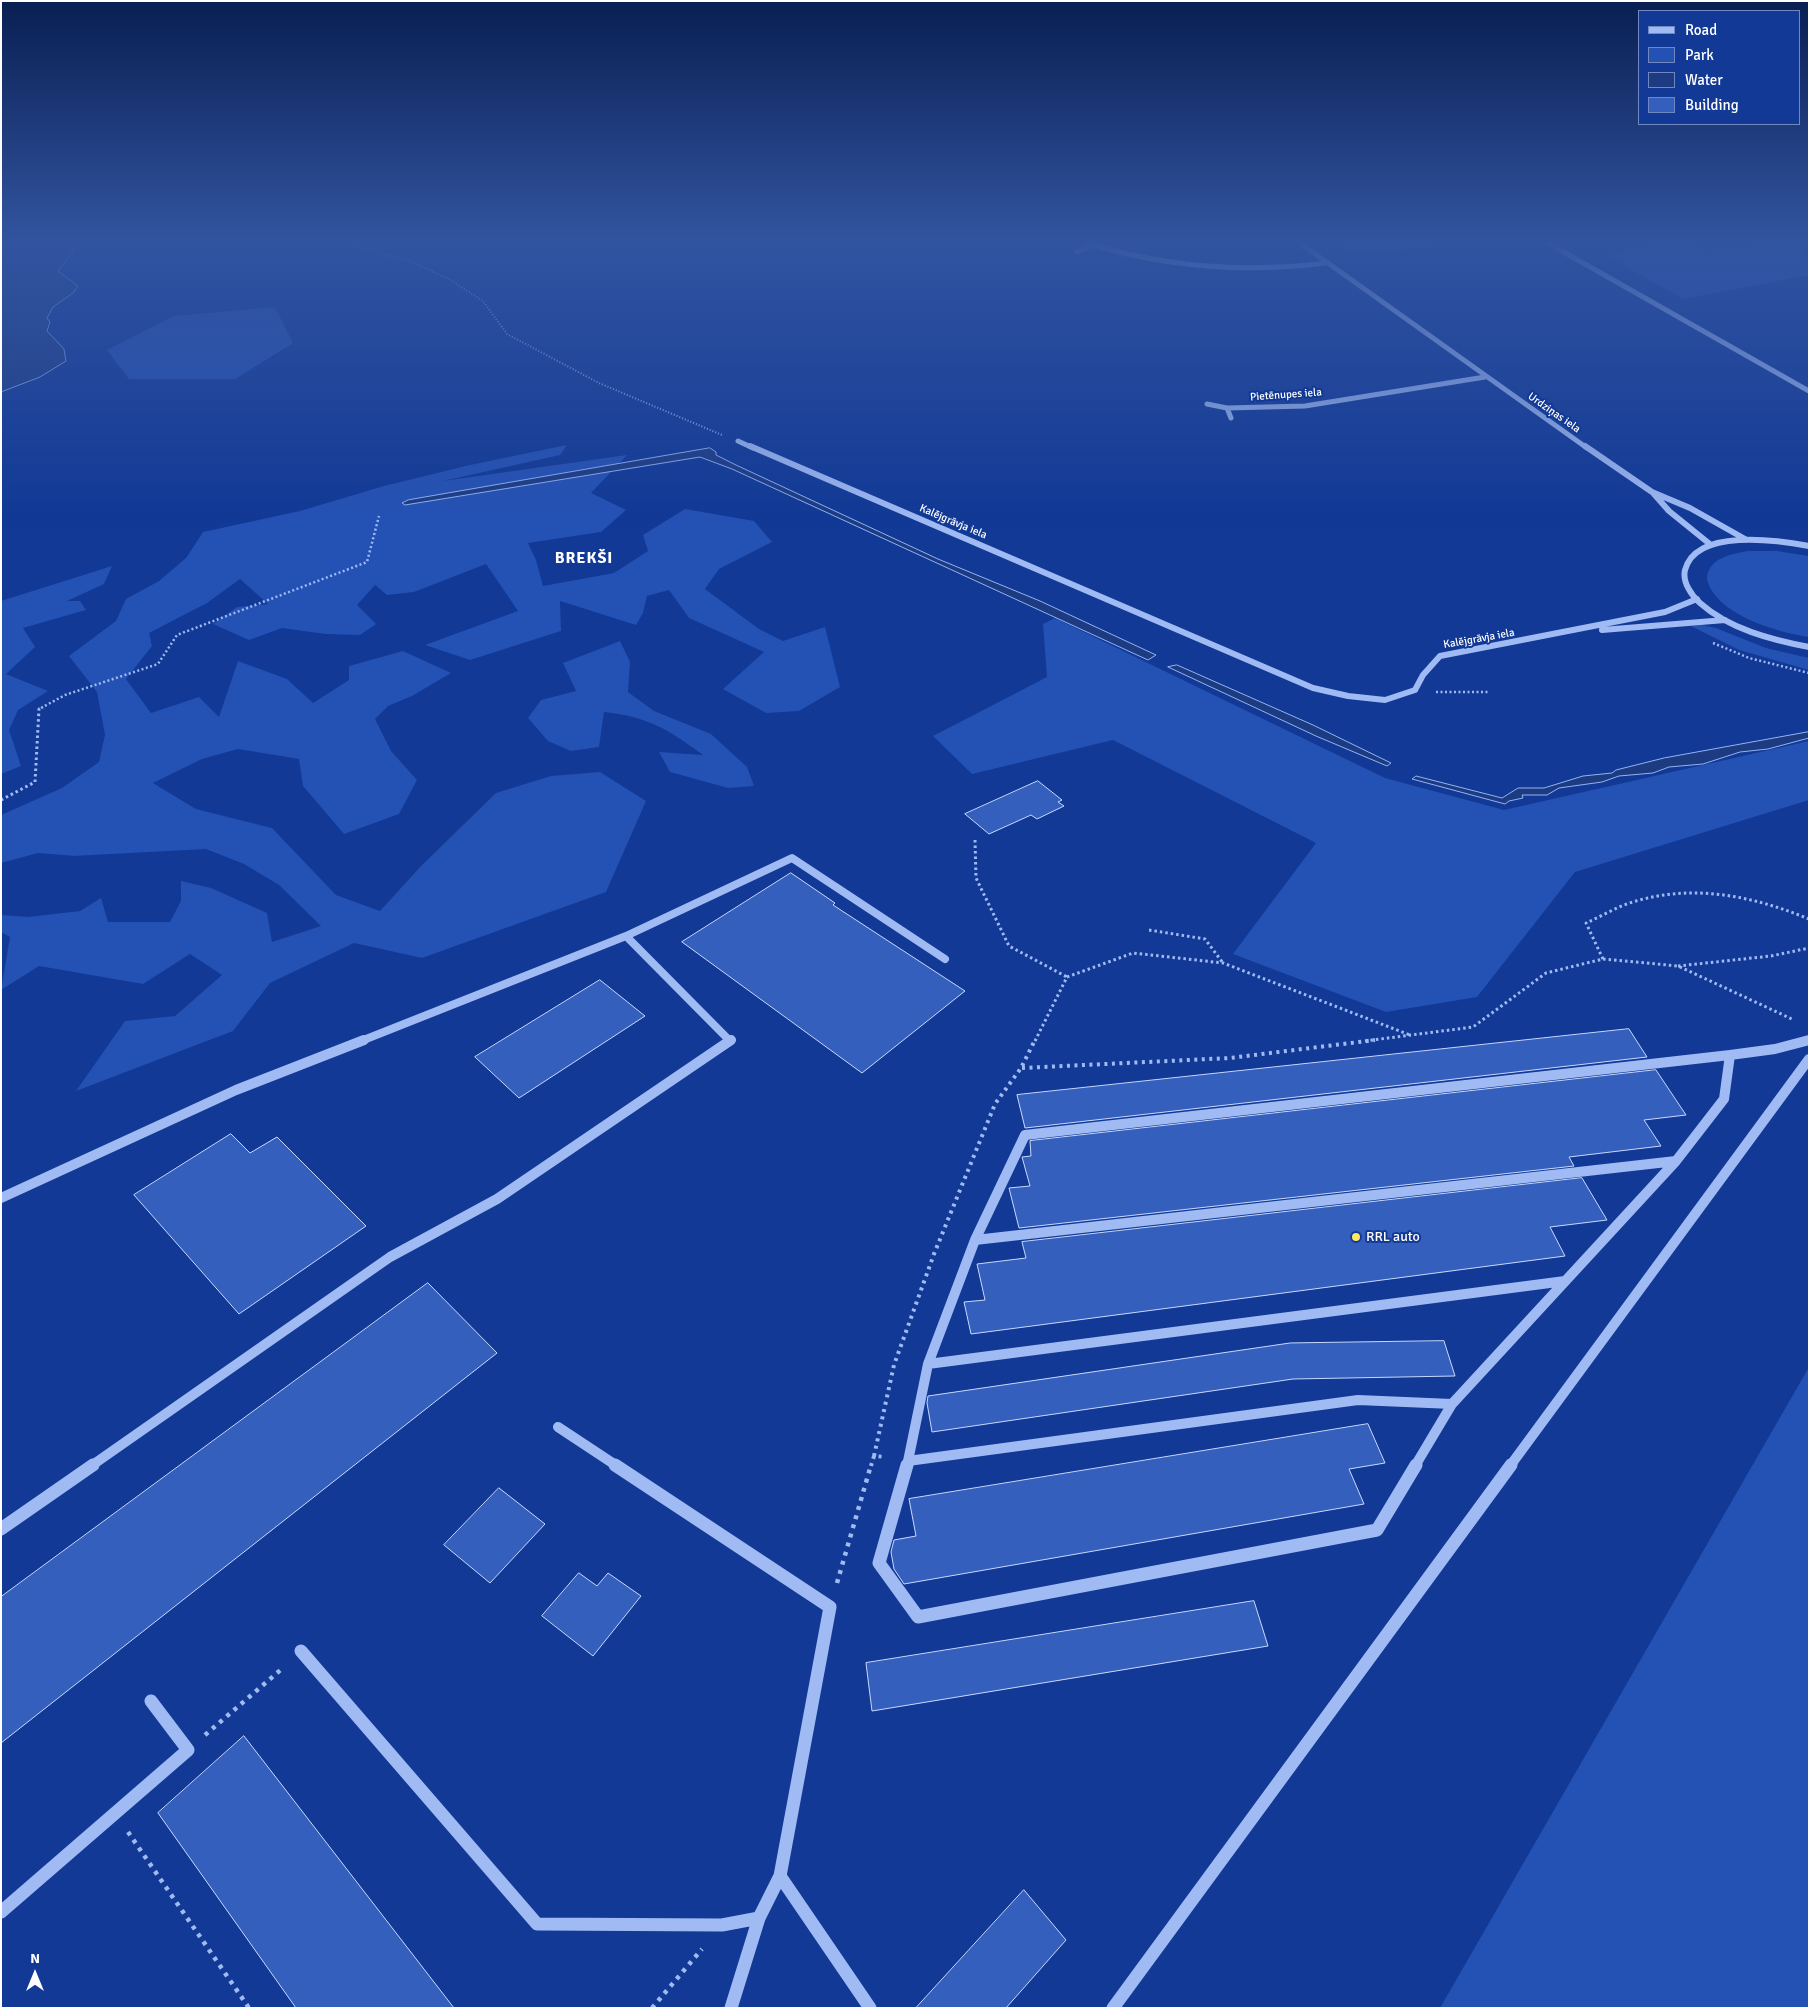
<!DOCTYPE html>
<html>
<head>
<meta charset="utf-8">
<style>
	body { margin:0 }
	#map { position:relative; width:1810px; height:2009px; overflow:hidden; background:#113995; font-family:Signika,sans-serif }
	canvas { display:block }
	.frame { position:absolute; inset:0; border:2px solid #fff; pointer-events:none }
	.legend { position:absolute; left:1638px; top:10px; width:162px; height:115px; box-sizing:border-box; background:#113995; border:1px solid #7088bf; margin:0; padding:6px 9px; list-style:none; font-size:15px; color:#fff }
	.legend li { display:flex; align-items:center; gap:10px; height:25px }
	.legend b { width:25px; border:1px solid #7088bf }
	.north { position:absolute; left:10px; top:1949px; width:50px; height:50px; -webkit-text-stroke:4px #113995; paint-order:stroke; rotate:0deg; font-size:14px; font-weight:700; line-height:20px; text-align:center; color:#fff }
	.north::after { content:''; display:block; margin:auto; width:18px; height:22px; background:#fff; clip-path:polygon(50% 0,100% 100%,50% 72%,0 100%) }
</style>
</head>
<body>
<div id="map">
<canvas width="1810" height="2009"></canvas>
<div class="frame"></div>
<ul class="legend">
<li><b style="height:6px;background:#a0baf3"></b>Road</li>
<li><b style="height:14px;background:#2451b4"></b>Park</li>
<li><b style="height:14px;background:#1d3b81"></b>Water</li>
<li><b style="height:14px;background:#355fbc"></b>Building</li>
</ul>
<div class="north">N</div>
</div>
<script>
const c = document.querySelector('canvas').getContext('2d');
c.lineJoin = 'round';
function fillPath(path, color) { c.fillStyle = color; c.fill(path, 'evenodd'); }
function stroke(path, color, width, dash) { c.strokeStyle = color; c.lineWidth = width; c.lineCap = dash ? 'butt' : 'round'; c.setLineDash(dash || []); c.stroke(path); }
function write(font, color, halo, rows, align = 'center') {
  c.font = font + ' Signika,sans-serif'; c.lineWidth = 4; c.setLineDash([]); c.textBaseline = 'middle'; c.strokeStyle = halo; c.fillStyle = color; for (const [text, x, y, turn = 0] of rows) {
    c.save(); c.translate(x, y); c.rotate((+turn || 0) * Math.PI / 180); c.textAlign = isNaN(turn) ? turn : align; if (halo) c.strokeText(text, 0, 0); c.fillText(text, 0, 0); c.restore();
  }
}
fillPath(new Path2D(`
	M1338 243H1434L1437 245 1353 254Z
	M1662 243H1687L1706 251 1771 243H1796L1809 262V275L1683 299 1606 255Z
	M275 307 293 343 235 379H129L107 350 174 316Z
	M567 445 560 455 443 481 627 455 591 493 626 510 601 532 528 543 536 560 543 586 614 573 648 551 643 535 685 509 754 521 772 542 719 569 705 589 759 629 783 641 825 627 840 687 799 711 766 713 723 689 764 652 689 618 669 590 647 596 643 613 636 625 560 601 561 631 470 660 425 645 518 611 486 564 414 592 387 595 375 585 357 605 376 624 360 635 325 634 282 628 249 640 213 624 237 607 268 604 240 579 207 603 149 633 152 646 126 679 151 713 199 697 219 717 238 661 287 679 313 703 349 680V666L403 651 451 673 412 696 388 706 375 719 391 751 417 780 399 814 344 834 303 786 299 759 238 749 202 759 153 783 196 809 272 828 336 895 380 911 421 866 496 793 551 776 600 772 646 801 606 892 422 958 354 943 270 983 233 1031 76 1091 125 1021 175 1016 222 975 190 954 143 984 39 966 1 990 10 937 1 932V915L28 917 80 911 101 898 108 922H170L181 901V881L211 888 267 913 272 942 321 926 279 885 244 864 206 849 74 856 38 853 1 863V815L62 788 99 762 105 735 97 692 69 656 116 621 126 599 159 581 186 558 203 532 300 511 384 486 470 465Z
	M1748 551H1777L1809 556V637C1776 632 1717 615 1707 580 1707 558 1731 554 1748 551Z
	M112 566 104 584 67 601H80L86 610 23 628 35 647 6 674 48 691 18 710 9 730 21 766 1 774V601Z
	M1055 618 1385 778 1504 810 1809 741V800L1575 872 1477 997 1386 1012 1233 954 1316 843 1113 740 972 774 933 736 1047 677 1043 624Z
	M1702 625 1716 628 1766 648 1809 658V670L1739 650 1691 626Z
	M620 641 630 662 628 692 654 711 711 734 747 767 754 786 728 788 670 772 659 752 703 755C667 729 649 717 604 712L599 747 571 751 548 741 528 718 541 700 576 691 563 663Z
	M1809 1367V2008H1440Z`), '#2451b4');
const water = new Path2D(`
	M1 243H68L72 245 73 252 58 271 78 286 73 293 53 307 47 318 50 322 47 331 64 349 66 361 40 377 1 392Z
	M710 448 716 452V455L736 465 938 559 1040 601 1156 655 1148 660 732 469 700 457 405 505 402 503 408 500Z
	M1177 665 1313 725 1391 763 1387 766 1316 736 1168 667Z
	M1809 732V738L1768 749 1740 752 1703 764 1669 767 1653 773 1619 776 1602 782 1559 788 1547 795H1522L1523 798 1509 801 1505 804 1412 779 1416 776 1502 798 1518 788H1544L1583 776 1612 773 1616 770 1664 758Z`);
fillPath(water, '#1d3b81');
stroke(water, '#92b3f6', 1);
const building = new Path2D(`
	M1038 781 1062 800 1058 802 1064 806 1037 819 1031 815 989 834 965 814Z
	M791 873 835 903 833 905 965 991 862 1073 682 942Z
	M600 980 645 1016 519 1098 475 1057Z
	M1629 1029 1647 1057 1025 1128 1017 1095Z
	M1656 1070 1686 1115 1644 1120 1661 1146 1569 1157 1574 1166 1019 1228 1009 1188 1030 1186 1022 1157 1031 1156 1030 1141Z
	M231 1134 250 1153 277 1137 366 1226 239 1314 134 1195Z
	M1582 1178 1607 1220 1550 1227 1565 1256 971 1334 964 1302 985 1300 977 1264 1026 1258 1022 1242Z
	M428 1283 497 1353 1 1743V1597Z
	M1444 1341 1455 1376 1293 1379 932 1432 927 1403 928 1396 1290 1343Z
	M1368 1424 1385 1463 1349 1469 1364 1504 904 1584 894 1569 891 1552 894 1540 916 1536 909 1499Z
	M499 1488 545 1524 490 1583 444 1545Z
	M579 1573 597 1586 608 1573 641 1596 593 1656 542 1616Z
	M1254 1601 1268 1646 872 1711 866 1663Z
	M244 1736 454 2008H296L158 1813Z
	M1024 1890 1066 1940 1006 2008H916Z`);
fillPath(building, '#355fbc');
stroke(building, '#c8d9fd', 1);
stroke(new Path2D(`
	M354 243 363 249 410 261 449 279 483 301 507 334 599 383 722 435`), '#a0baf3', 2, [1, 2]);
stroke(new Path2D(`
	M1713 643 1749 658 1809 673
	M1436 692H1488
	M41 708 65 695 158 664 177 635 367 562 379 516`), '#a0baf3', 2.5, [2, 2.5]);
stroke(new Path2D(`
	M1 800 35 782 39 709 43 707
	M975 840 976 878 1009 946 1067 977
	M1149 930 1205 939 1223 963
	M1603 959 1586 923C1602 916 1618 906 1636 901 1695 884 1753 896 1809 919
	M1678 966 1771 956 1809 948
	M1035 1041 1067 977 1133 953 1223 963 1410 1035
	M1365 1041 1473 1027 1546 973 1603 959 1678 966 1794 1020`), '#a0baf3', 3, [2.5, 3]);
stroke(new Path2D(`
	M1022 1068 1230 1058 1375 1040
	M874 1456 894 1365 934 1254 995 1104 1021 1068 1035 1040
	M871 1466 874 1456 886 1457`), '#a0baf3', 4, [3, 4.5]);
stroke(new Path2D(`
	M837 1583 871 1465
	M205 1735 284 1667
	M128 1832 249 2008
	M652 2008 702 1949`), '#a0baf3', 4.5, [4, 5.5]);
stroke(new Path2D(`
	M1088 243C1167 268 1244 273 1326 263
	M1300 243 1587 448
	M1548 243 1809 391
	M1077 252 1093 245
	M1207 404 1227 408 1305 406 1485 377
	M1227 408 1231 418
	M738 441 753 448`), '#a0baf3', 5);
stroke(new Path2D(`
	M750 446 1313 688 1348 696 1385 700 1415 690 1423 675 1440 656 1665 612 1697 599
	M1585 446 1652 492 1690 508 1745 539
	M1654 494 1669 511 1711 545
	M1809 546C1777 540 1696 528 1685 570 1682 582 1692 596 1700 603 1729 629 1772 640 1809 647
	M1602 630 1725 620`), '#a0baf3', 6);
stroke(new Path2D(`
	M361 1041 626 936
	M730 1041 626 936 792 858 945 959
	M1806 1041 1809 1040`), '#a0baf3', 8);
stroke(new Path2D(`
	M1730 1055 1775 1049 1809 1040
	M1 1198 236 1090 364 1040
	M975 1240 1676 1161
	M928 1364 1565 1281
	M558 1427 617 1466
	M908 1461 1358 1400 1452 1404
	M91 1466 390 1257 497 1199 731 1040
	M907 1466 928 1364 975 1240 1025 1135 1730 1055 1724 1099 1676 1161 1452 1404 1415 1466
	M1510 1466 1809 1059`), '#a0baf3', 10);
stroke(new Path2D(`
	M907 1465 879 1563 918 1617 1377 1530 1416 1465
	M1 1529 93 1465
	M301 1651 537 1924 722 1925 759 1918 780 1876 830 1607 615 1465
	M780 1876 870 2008
	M1 1912 188 1750 151 1701
	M731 2008 759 1918
	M1113 2008 1511 1465`), '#a0baf3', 13);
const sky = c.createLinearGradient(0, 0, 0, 524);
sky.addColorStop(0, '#091f52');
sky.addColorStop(0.46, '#3254a0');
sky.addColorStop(1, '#3254a000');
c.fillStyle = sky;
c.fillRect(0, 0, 1810, 524);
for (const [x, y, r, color] of [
	[1356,1237,5,"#ffe762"]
]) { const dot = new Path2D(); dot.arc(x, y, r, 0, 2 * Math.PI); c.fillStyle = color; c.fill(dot); stroke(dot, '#113995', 2); }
write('11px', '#fff', '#113995', [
	["Pietēnupes iela",1286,395,-4],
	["Urdziņas iela",1554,413,35],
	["Kalējgrāvja iela",953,522,23],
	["Kalējgrāvja iela",1479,639,-10]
]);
write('14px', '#fff', '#113995', [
	["RRL auto",1366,1237]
], 'left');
c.letterSpacing = '1px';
write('bold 16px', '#fff', '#113995', [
	["BREKŠI",584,559]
]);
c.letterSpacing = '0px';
</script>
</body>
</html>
